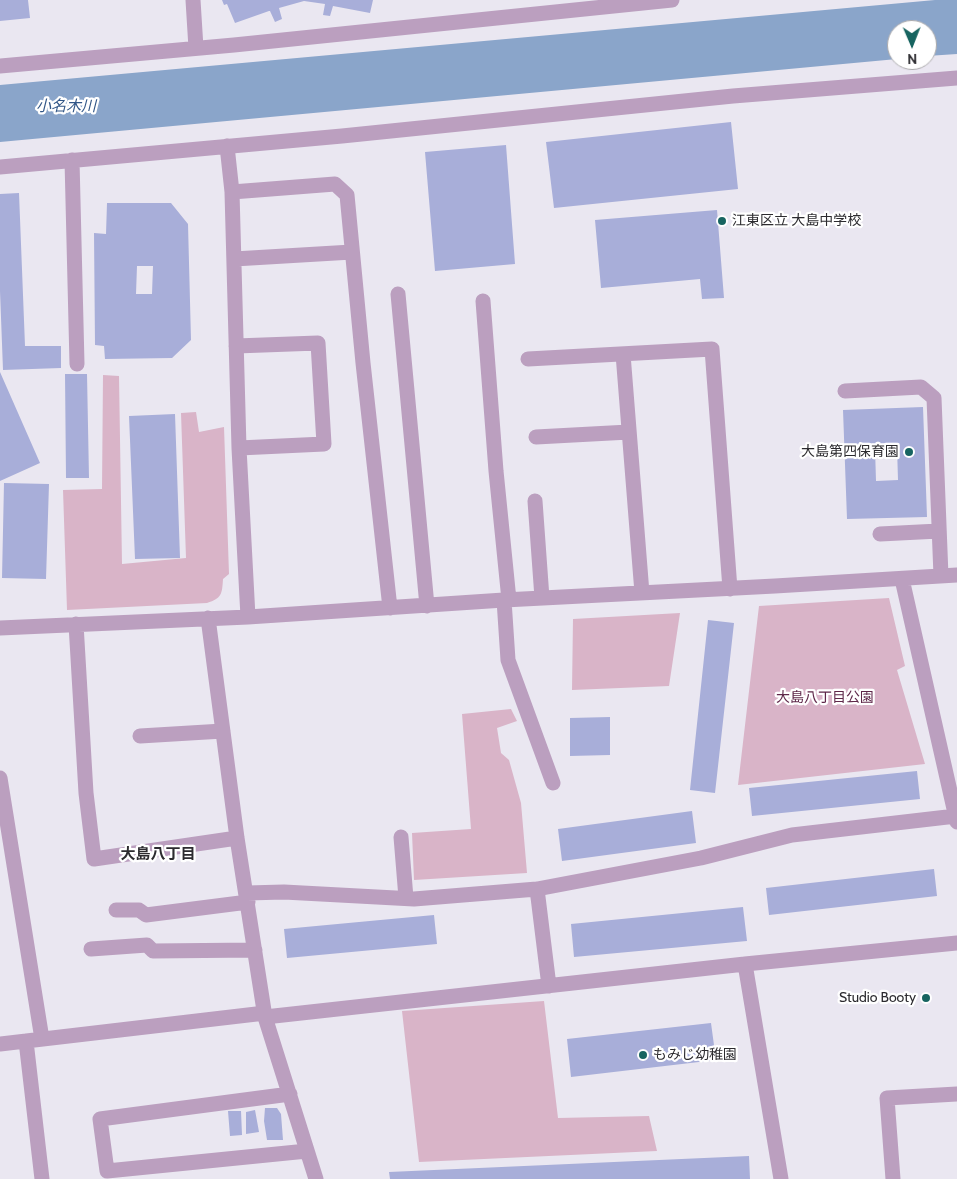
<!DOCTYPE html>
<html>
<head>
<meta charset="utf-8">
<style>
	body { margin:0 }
	#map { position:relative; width:957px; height:1179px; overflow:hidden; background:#eae7f1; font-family:Cabin,sans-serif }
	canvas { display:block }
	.north { position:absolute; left:887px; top:20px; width:50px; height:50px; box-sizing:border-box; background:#fff; border:1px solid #abaaac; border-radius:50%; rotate:179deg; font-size:14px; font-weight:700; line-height:20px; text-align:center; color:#2c2b2f }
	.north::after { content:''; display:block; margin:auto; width:18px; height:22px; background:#176460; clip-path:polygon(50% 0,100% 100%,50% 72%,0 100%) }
</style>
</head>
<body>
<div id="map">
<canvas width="957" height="1179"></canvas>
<div class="north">N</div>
</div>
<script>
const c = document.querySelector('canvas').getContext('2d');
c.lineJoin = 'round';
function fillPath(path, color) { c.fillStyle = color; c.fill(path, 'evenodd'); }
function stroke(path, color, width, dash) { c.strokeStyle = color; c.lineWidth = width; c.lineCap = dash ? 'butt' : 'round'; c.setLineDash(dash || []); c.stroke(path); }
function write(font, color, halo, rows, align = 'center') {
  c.font = font + ' Cabin,"Noto Sans JP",sans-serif'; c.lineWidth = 4.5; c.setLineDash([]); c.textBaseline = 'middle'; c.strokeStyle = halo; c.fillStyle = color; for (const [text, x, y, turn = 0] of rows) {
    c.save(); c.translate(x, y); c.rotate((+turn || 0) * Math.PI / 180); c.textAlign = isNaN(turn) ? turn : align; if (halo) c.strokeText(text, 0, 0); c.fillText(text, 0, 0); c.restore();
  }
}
fillPath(new Path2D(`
	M103 375 119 376 122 564 186 558 181 413 196 412 199 432 224 427 229 574 223 579C222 594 222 598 207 603L67 610 63 490 102 489Z
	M889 598 905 666 897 670 925 764 738 785 759 606Z
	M680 613 669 686 572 690 573 619Z
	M511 709 517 721 497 728 501 753 509 760 521 803 527 873 414 880 412 833 471 829 462 714Z
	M544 1001 558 1118 649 1116 657 1151 419 1162 402 1011Z`), '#d9b4c8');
fillPath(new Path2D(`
	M935 0H957V54L927 56V30H897V59L0 142V85Z`), '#8aa5ca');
fillPath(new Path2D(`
	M0 0H28L30 18 0 21Z
	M222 0H373L370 13 333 6 330 16 323 15 325 4 304 1 279 8 282 19 275 22 270 11H269L235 23 227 4 224 5Z
	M731 122 738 189 554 208 546 142Z
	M506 145 515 264 435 271 425 152Z
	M19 193 25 346H61V368L3 370 0 291V194Z
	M107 203H171L188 224 191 340 172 358 105 359 104 346 95 345 94 233 106 234ZM137 266H153L152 294H136Z
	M717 210 724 298 702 299 700 279 601 288 595 220Z
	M0 372 40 463 0 481Z
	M65 374H87L89 478H66Z
	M923 407 927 517 847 519 843 410ZM897 447 898 480 876 481 875 448Z
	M175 414 180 558 135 559 129 416Z
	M4 483 49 484 46 579 2 578Z
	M708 620 734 623 715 793 690 790Z
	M610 717V755L570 756V718Z
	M917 771 920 799 752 816 749 788Z
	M692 811 696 843 562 861 558 829Z
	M934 869 937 896 769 915 766 888Z
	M743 907 747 941 574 957 571 924Z
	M434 915 437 944 287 958 284 929Z
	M711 1023 716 1060 571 1077 567 1039Z
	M265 1108H277L281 1114 283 1140H267L264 1121Z
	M255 1110 259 1132 246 1134V1112Z
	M228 1111H241L242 1135 230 1136Z
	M749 1156 750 1179H390L389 1172Z`), '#a8aed9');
stroke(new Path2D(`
	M193 0 196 48
	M0 66 234 45 672 0
	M227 146 232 192 239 448 248 617
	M72 160 77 364
	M0 167 342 136 733 96 957 78
	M232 192 335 184 347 195 363 363 390 608
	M234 259 352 252
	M398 294 427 606
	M483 301 496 471 509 600
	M236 346 318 343 324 444 239 448
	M623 354 642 593
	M528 359 712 349 730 589
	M845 391 921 387 934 398 941 576
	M536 437 629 432
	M535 501 542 598
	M880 534 939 531
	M902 579 957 822
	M504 600 508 660 553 783
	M208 618 237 838 265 1017 316 1179
	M76 624 86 793 94 859 237 838
	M0 628 248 617 504 600 775 586 957 575
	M140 736 223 731
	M0 778 42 1039
	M401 837 406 898
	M537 889 549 986
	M247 893 284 892 414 899 537 889 701 858 792 835 956 816
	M116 910H139L146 915 248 902
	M91 949 147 945 153 951 255 950
	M745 964 781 1179
	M265 1017 745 964 957 943
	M26 1041 42 1179
	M0 1044 265 1013
	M290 1094 100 1119 107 1171 307 1151
	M893 1179 887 1098 957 1094`), '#bb9fbf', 15);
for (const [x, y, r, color] of [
	[722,221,5,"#176460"],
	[909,452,5,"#176460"],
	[926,998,5,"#176460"],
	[643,1055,5,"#176460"]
]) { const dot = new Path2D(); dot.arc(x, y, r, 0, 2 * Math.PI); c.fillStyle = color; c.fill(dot); stroke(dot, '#fff', 2); }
write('14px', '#2c2b2f', '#fff', [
	["江東区立 大島中学校",732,221],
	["大島第四保育園",899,452,"right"],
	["Studio Booty",916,998,"right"],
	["もみじ幼稚園",653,1055]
], 'left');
write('14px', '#5e2749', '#fff', [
	["大島八丁目公園",825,698]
]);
write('italic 15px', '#315687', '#fff', [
	["小名木川",66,107]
]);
write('bold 15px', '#2c2b2f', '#fff', [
	["大島八丁目",158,855]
]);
</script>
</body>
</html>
